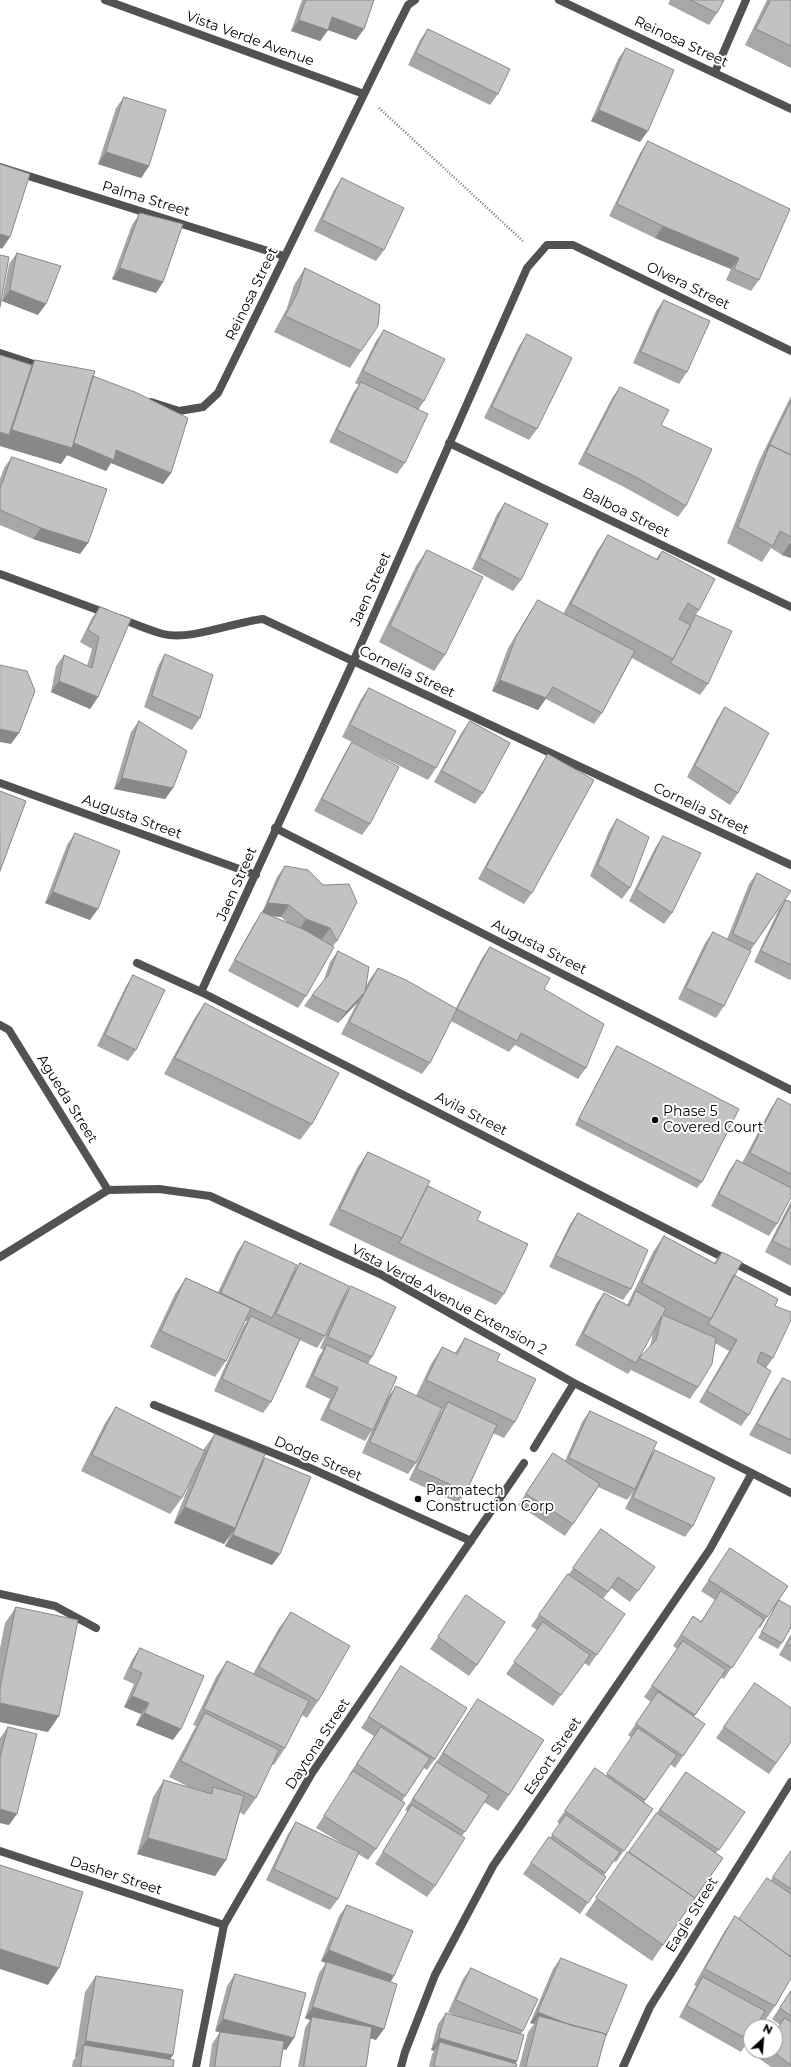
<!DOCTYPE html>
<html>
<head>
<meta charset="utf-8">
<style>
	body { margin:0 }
	#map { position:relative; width:791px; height:2067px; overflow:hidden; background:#fff; font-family:Montserrat,sans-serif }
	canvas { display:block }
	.north { position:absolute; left:743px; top:2019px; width:40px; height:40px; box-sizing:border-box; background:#fff; border:1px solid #999; border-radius:50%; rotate:26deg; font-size:11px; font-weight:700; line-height:16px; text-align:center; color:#000 }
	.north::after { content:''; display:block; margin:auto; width:14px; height:18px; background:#000; clip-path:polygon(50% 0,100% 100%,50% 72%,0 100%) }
</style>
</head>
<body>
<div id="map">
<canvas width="791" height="2067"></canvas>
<div class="north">N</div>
</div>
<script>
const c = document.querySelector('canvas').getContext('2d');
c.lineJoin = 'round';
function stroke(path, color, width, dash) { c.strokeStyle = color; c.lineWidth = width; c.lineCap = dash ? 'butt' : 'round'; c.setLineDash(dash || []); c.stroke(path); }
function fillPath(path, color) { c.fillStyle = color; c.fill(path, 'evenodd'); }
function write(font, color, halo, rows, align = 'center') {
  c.font = font + ' Montserrat,sans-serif'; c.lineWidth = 4; c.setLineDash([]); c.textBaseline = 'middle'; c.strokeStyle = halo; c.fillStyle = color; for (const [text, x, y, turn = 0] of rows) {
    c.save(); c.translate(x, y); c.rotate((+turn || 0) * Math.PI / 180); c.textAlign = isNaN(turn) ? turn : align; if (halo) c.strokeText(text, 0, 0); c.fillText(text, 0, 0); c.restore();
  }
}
stroke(new Path2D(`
	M379 108 524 242`), '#747474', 2.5, [1, 2]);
stroke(new Path2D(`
	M105 0 364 94
	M559 0 791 109
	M715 72 746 0
	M0 167 284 256
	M0 353 43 367
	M151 402 179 411 203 407 218 393 391 39 408 5 415 0
	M449 443 791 607
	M0 574 106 613
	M119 618C133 623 148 630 163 634 190 641 234 622 263 619L791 865
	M0 783 256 875
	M275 828 791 1090
	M137 963 201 992 791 1292
	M201 992 353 662 527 268 547 245H573L791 351
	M0 1025 9 1030 108 1190
	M0 1257 108 1190 159 1189 210 1196 380 1274 574 1383 791 1493
	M154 1405 310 1468 471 1541
	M534 1448 574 1383
	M0 1594 55 1606 96 1628
	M0 1851 224 1925
	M196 2067 224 1925 312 1773 524 1463
	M401 2067 405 2052 435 1975 493 1866 710 1549 752 1473
	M623 2067 650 2007 791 1782`), '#525252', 8);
fillPath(new Path2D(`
	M302 0H374L364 29 356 40 328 30 320 41 291 31Z
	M670 0H724L717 13 709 25 668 4Z
	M767 0H791V68L745 45Z
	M428 29 498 94 490 105 408 65 420 40Z
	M626 48 640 142 591 121 618 59Z
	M124 97 149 166 141 178 98 164 116 108Z
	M648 141 759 280 751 291 726 280 731 269 655 238 609 216 640 153Z
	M342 178 384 250 376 261 314 231 334 190Z
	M140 213 163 282 156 293 112 279 132 225Z
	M17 253 38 315 2 301 9 264Z
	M305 268 361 351 350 368 274 332 287 308 294 285Z
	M664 300 687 372 679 384 633 363 656 311Z
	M384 330 424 401 418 410 405 463 397 474 329 442 353 393 359 385 355 383 376 341Z
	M527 334 537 429 529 440 484 418 519 346Z
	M0 355 32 365 35 360 93 376 171 473 163 484 111 463 106 471 67 455 61 464 0 446Z
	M620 387 661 425 686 506 678 517 626 488 578 464 612 398Z
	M791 396V558L782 555 771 548 762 562 727 543 759 461Z
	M12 457 88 543 80 554 33 539 0 525V479L4 468Z
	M505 503 521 580 513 591 472 569 497 514Z
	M608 535 656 559 662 551 699 610 689 625 696 615 708 684 700 695 632 658 602 713 594 724 546 699 538 710 492 691 508 648 530 612 538 600 563 614 597 551Z
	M427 550 445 655 434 671 379 642 416 566Z
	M100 607 131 619 98 697 90 709 51 692 56 666 64 655 87 666 92 649 80 642 92 618Z
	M165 654 200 718 192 730 144 707 158 666Z
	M369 688 436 768 428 780 342 737 361 699Z
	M725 707 738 793 730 805 687 777 717 719Z
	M139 721 173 788 165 799 114 789 131 732Z
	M470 721 483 793 475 804 434 782 462 732Z
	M352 742 370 824 362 835 314 811 345 753Z
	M548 754 532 893 524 904 478 879 540 766Z
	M617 819 630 888 622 899 590 876 609 831Z
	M75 833 90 920 45 903 67 845Z
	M663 836 672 913 664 924 629 901 655 848Z
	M285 866 308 870 337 941 333 946 306 996 298 1008 228 971 254 924 261 915 277 877ZM270 916 281 917 289 924Z
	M757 873 791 891 750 951 724 1006 716 1018 678 999 705 943 713 932 727 939 749 884Z
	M786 900 791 902V979L790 980 754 962 778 911Z
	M490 947 544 989 586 1068 578 1079 515 1045 509 1052 451 1021 430 1063 422 1074 341 1034 357 1003 338 1023 304 1006 312 995 323 982 330 962 338 951 366 986 370 979 378 968 456 1008 482 958Z
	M133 975 136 1050 128 1061 97 1046 126 986Z
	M205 1003 312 1124 300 1140 164 1074 194 1019Z
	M617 1046 702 1182 697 1188 575 1125 613 1052Z
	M778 1098 791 1105V1197L777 1224 769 1236 711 1206 729 1171 737 1160 742 1163 770 1110Z
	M368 1152 428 1186 477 1220 504 1294 496 1305 329 1225 357 1168Z
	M791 1201V1266L765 1252Z
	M578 1213 631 1289 623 1300 549 1267 570 1224Z
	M664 1236 714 1263 722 1252 734 1275 775 1306 773 1358 766 1368 749 1415 741 1426 699 1402 729 1351 715 1343 698 1387 690 1399 631 1370 628 1374 575 1345 596 1304 604 1293 627 1305 631 1297 653 1252ZM653 1332 650 1347 639 1358Z
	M245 1241 293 1273 300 1263 325 1336 317 1348 300 1340 271 1402 263 1413 214 1391 243 1327 247 1321H245L226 1361 215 1377 150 1347 175 1294 186 1278 218 1292 237 1252Z
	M351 1286 372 1357 368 1364 388 1397 396 1386 416 1396 431 1364 442 1347 455 1353 465 1338 497 1361 515 1422 504 1438 493 1433 466 1492 458 1503 409 1480 440 1413 443 1409H441L416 1463 408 1474 362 1453 372 1430 365 1441 320 1420 330 1399 305 1387 319 1356 323 1350 320 1348 343 1298Z
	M783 1378 791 1382V1455L749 1435 775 1389Z
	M116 1407 203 1450 215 1434 261 1462 265 1458 280 1554 272 1565 225 1546 230 1535 224 1544 174 1523 193 1475 182 1498 170 1514 81 1471 105 1423Z
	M590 1411 649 1458 655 1450 693 1526 685 1537 625 1509 633 1492 627 1500 598 1487 565 1536 518 1505 553 1453 565 1461 582 1422Z
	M601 1529 655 1567 630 1602 611 1588 603 1599 625 1614 589 1666 584 1663 553 1706 506 1674 537 1630 531 1626 568 1574H569Z
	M730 1548 767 1617 760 1628 758 1627 724 1679 721 1677 694 1717 683 1756 675 1768 670 1764 644 1802 653 1809 616 1862 614 1861 604 1875 606 1877 580 1914 523 1874 549 1837 550 1838 560 1824 557 1822 595 1768 606 1776 632 1738 628 1735 651 1702 644 1697 677 1649 673 1646 693 1616 701 1621 715 1600 701 1591Z
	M779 1600 782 1643 778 1649 758 1638 775 1606Z
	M16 1607 48 1732 0 1722V1648L5 1623Z
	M458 1607 477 1665 469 1676 430 1649Z
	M291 1612 318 1701 307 1718 302 1715 285 1748 274 1765 272 1764 256 1798 244 1815 240 1812 226 1860 215 1876 137 1854 153 1797 164 1780 191 1788 169 1777 196 1726 193 1725 216 1677 227 1661 253 1674 279 1628Z
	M791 1634V1662L779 1655Z
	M140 1648 173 1740 136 1725 141 1714 124 1707 134 1684 123 1679 132 1660Z
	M401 1666 435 1759 427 1770 424 1768 402 1801 376 1849 368 1860 358 1854 338 1899 330 1910 266 1880 288 1834 296 1822 343 1844 316 1828 350 1776 349 1775 374 1736 361 1728Z
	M755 1683 791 1742 769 1774 716 1738Z
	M478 1699 509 1795 498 1811 484 1802 462 1836 435 1886 427 1897 375 1864 408 1812 405 1810 467 1715Z
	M8 1727 9 1825 0 1823V1738Z
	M686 1772 745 1812 716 1853 723 1858 652 1961 585 1915 628 1852H629Z
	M791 1851V1978L775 2006 764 2022 760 2020 749 2040 741 2052 679 2017 696 1986 694 1985 724 1932 735 1916 739 1919 771 1880Z
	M347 1905 394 1976 391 1981 376 2040 370 2038 366 2067H298L305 2028 310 2020 305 2018 319 1973 326 1963 321 1961 339 1916Z
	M561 1958 606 2036 597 2067H519L528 2032 534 2024 530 2023 553 1969Z
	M471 1968 523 2031 521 2034 515 2064 516 2067H429L432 2054 434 2051 431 2050 438 2024 446 2013 459 2017 448 2012 463 1979Z
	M235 1974 294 2038 286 2050 283 2049 280 2067H209L212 2044 220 2032 223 2033 215 2031 227 1986Z
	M96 1976 171 2059 173 2067H72L73 2061 76 2057H75L85 1992Z
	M791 1991V2067H771L757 2057 761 2051H775L780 2025 772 2019Z`), '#a7a7a7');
fillPath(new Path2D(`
	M332 17 364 29 356 40 328 30 320 41 291 31 299 20Z
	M599 110 648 131 640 142 591 121Z
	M106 152 149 166 141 178 98 164Z
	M663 226 739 258 731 269 655 238Z
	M0 234 10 237 2 249 0 248Z
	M120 268 163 282 156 293 112 279Z
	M10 290 46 304 38 315 2 301Z
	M12 430 116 450 171 473 163 484 111 463 106 471 67 455 61 464 0 446V432L9 435Z
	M41 528 88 543 80 554 33 539Z
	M790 543 791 544V558L782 555Z
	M500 680 546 698 538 710 492 691Z
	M59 681 98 697 90 709 51 692Z
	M0 729 19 733 11 744 0 742Z
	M122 778 173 788 165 799 114 789Z
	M53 892 98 909 90 920 45 903Z
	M268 903 289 905 281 917 261 915 262 912 260 915Z
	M306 919 330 928 322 939 298 931Z
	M365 992 357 1003 338 1023 346 1012Z
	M185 1507 235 1528 224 1544 174 1523Z
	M233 1535 280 1554 272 1565 225 1546Z
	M132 1696 149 1703 141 1714 124 1707Z
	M0 1703 59 1716 48 1732 0 1722Z
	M144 1713 181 1729 173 1740 136 1725Z
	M0 1809 17 1814 9 1825 0 1823Z
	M148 1838 226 1860 215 1876 137 1854Z
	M0 1949 59 1968 48 1985 0 1969Z
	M329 1950 394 1976 387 1987 327 1962 326 1963 321 1961Z
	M313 2007 384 2029 376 2040 312 2020V2017L310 2020 305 2018Z
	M538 2012 605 2039 539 2016 534 2024 530 2023Z
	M223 2019 294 2038 286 2050 215 2031Z
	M439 2038 517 2061 513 2067 440 2042 434 2051 431 2050Z
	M86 2041 173 2055 165 2067 84 2045 76 2057H75Z`), '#888');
const building = new Path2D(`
	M306 0H374L364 29 332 17 328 30 299 20Z
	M691 0H724L717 13Z
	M771 0H791V46L756 29Z
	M428 29 510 69 498 94 416 53Z
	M626 48 674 70 648 131 599 110Z
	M124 97 166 110 149 166 106 152Z
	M648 141 790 209 759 280 734 269 739 258 663 226 617 204Z
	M0 164 30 174 10 237 0 234Z
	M342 178 404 208 384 250 322 220Z
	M140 213 183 224 163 282 120 268Z
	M17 253 61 266 46 304 10 290Z
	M0 255 9 257 0 307Z
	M305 268 380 305 378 326 361 351 285 316 298 292Z
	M664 300 710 321 687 372 641 352Z
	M384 330 445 359 424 401 363 371Z
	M527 334 572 358 537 429 492 407Z
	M0 355 32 365 9 435 0 432Z
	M35 360 95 371 72 448 12 430Z
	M93 376 135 392 188 418 171 473 116 450 114 460 74 443Z
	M361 382 428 414 405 463 337 430Z
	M620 387 669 410 661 425 712 449 686 506 634 476 586 453Z
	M791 401V455L770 445 767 450Z
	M770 445 791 455V537L780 531 773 546 738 527Z
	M12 457 107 489 88 543 41 528 0 510V489Z
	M505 503 548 524 521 580 480 558Z
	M608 535 658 560 662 551 715 579 699 610 688 603 679 619 691 625 673 659 571 604Z
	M427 550 483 577 445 655 390 626Z
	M538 600 635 651 602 713 553 687 546 698 500 680 516 637Z
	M100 607 131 619 98 697 59 681 64 655 92 668 99 637 88 630Z
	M696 615 732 631 708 684 670 663 673 659Z
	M165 654 213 675 200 718 152 696Z
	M0 665 27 671 35 691 19 733 0 729Z
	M369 688 456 731 436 768 350 725Z
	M725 707 769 733 738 793 695 766Z
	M139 721 187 751 173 788 122 778Z
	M470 721 510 743 483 793 442 771Z
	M352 742 399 767 370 824 322 799Z
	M548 754 594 780 532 893 486 868Z
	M0 791 26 801 0 871Z
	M617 819 649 837 630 888 598 865Z
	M75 833 120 851 98 909 53 892Z
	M663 836 701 853 672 913 637 890Z
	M285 866 308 870 323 885 349 884 357 902 337 941 330 928 306 919 289 905 268 903Z
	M757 873 791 891 754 944 733 934Z
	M786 900 791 902V965L761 951Z
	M262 912 305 930 334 947 306 996 235 960Z
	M713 932 751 951 724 1006 686 988Z
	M490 947 550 978 544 989 604 1024 586 1068 521 1033 517 1041 457 1009Z
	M338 951 369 967 365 992 378 968 406 980 457 1009 430 1063 349 1022 365 992 346 1012 312 995 329 974Z
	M133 975 165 990 136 1050 105 1035Z
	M205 1003 339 1073 312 1124 175 1058Z
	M617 1046 739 1109 702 1182 579 1119Z
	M778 1098 791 1105V1174L750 1153Z
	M368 1152 430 1181 402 1238 340 1209Z
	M737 1160 791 1188V1197L777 1224 719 1194Z
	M428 1186 481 1212 477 1220 528 1244 504 1294 399 1243 402 1238Z
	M791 1205V1250L773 1241Z
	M578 1213 648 1250 631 1289 556 1256Z
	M664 1236 716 1264 722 1252 742 1262 711 1319 642 1283Z
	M245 1241 297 1265 272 1318 221 1293Z
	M300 1263 349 1286 325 1336 276 1314Z
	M734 1275 778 1299 775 1306 791 1312V1320L773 1358 761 1352 757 1362 771 1371 749 1415 707 1391 737 1340 708 1324 711 1319Z
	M186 1278 251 1308 226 1361 161 1331Z
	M351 1286 396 1307 372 1357 328 1337Z
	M636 1291 666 1308 663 1315 716 1338 712 1364 698 1387 639 1358 636 1363 583 1334 604 1293 629 1306ZM662 1316 656 1340 639 1358Z
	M251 1316 300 1339 271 1402 222 1379Z
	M465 1338 500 1354 497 1361 536 1379 515 1422 426 1380 442 1347 457 1354Z
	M327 1345 397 1377 373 1430 328 1409 338 1388 313 1376Z
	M783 1378 791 1382V1440L757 1424Z
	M396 1386 442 1408 416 1463 370 1442Z
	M448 1402 497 1425 466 1492 417 1469Z
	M116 1407 205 1451 182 1498 92 1455Z
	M590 1411 657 1442 635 1489 569 1458Z
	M215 1434 265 1454 235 1528 185 1507Z
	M655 1450 715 1478 693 1526 633 1498Z
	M553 1453 600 1484 573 1524 526 1494Z
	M265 1458 311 1477 280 1554 233 1535Z
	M601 1529 655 1567 638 1591 618 1577 608 1592 573 1568Z
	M730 1548 788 1586 767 1617 709 1580Z
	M568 1574 625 1614 597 1655 539 1615Z
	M721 1591 764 1619 732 1668 681 1635 693 1616 701 1622Z
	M466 1595 505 1622 477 1665 438 1637Z
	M779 1600 791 1607V1627L782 1643 762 1632Z
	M16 1607 78 1620 59 1716 0 1703V1688Z
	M291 1612 350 1646 318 1701 259 1667Z
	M543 1622 590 1655 561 1695 514 1662Z
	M791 1637V1646L787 1644Z
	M683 1641 726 1670 695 1715 652 1686Z
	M140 1648 204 1676 181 1729 144 1713 149 1703 132 1696 142 1673 131 1668Z
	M227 1661 309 1701 285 1748 204 1709Z
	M401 1666 467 1708 435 1759 369 1717Z
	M755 1683 791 1708V1742L776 1763 724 1727Z
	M658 1692 705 1724 683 1756 636 1724Z
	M478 1699 544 1740 509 1795 443 1753Z
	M205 1713 279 1750 256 1798 181 1761Z
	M8 1727 37 1734 17 1814 0 1809V1758Z
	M381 1727 430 1758 405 1796 357 1764Z
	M638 1728 677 1755 645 1800 607 1774Z
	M437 1762 489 1795 465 1832 413 1799Z
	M595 1768 653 1809 624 1851 565 1811Z
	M353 1771 405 1803 376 1849 324 1816Z
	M686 1772 745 1812 719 1850 660 1810Z
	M164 1780 212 1794 213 1787 244 1796 226 1860 148 1838Z
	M412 1805 465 1838 435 1886 383 1852Z
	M657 1813 723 1858 695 1898 629 1852Z
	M566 1815 620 1852 605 1873 552 1835Z
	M296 1822 359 1852 338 1899 274 1869Z
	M549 1837 606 1877 588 1903 531 1863Z
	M791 1851V1889L773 1877Z
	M628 1852 695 1898 663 1945 596 1898Z
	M0 1865 83 1892 59 1968 0 1949Z
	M767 1878 791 1894V1957L739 1919Z
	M347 1905 413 1931 394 1976 329 1950Z
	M735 1916 791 1957V1978L775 2006 705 1969Z
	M561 1958 627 1985 606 2036V2034L570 2025 538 2012Z
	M327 1962 397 1984 384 2029 313 2007Z
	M471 1968 538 1999 523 2031 456 2000Z
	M235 1974 306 1993 294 2038 223 2019Z
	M96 1976 183 1990 173 2055 86 2041Z
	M703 1977 765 2011 756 2027H751V2036L749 2040 687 2006Z
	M791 1991V2016L780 2008Z
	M446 2013 524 2035 517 2061 439 2038Z
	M539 2016 606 2034 597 2067H526Z
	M312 2017 372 2027 366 2067H304Z
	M785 2018 791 2022V2065L772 2051H775V2032Z
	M220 2032 284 2041 280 2067H215Z
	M440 2042 517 2064 516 2067H437L434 2066Z
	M84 2045 174 2060 173 2067H81Z`);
fillPath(building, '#c2c2c2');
stroke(building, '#888', 1);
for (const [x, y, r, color] of [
	[655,1120,4,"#000"],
	[418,1499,4,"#000"]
]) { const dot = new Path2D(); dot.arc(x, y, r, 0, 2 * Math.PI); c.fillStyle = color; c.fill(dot); stroke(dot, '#fff', 1.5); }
write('14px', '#000', '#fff', [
	["Vista Verde Avenue",250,39,20],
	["Reinosa Street",681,42,25],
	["Palma Street",146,199,17],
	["Olvera Street",688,286,26],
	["Reinosa Street",252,294,-64],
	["Balboa Street",626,513,26],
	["Jaen Street",371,589,-66],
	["Cornelia Street",407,672,25],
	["Cornelia Street",701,809,25],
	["Augusta Street",132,817,20],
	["Jaen Street",237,884,-66],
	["Augusta Street",539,947,27],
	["Agueda Street",67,1099,58],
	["Avila Street",471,1114,27],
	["Vista Verde Avenue Extension 2",449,1300,28],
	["Dodge Street",318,1459,23],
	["Daytona Street",318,1744,-57],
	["Escort Street",553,1756,-56],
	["Dasher Street",116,1876,18],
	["Eagle Street",692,1915,-58]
]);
write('14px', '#000', '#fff', [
	["Phase 5",663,1112],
	["Covered Court",663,1128],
	["Parmatech",426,1491],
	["Construction Corp",426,1507]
], 'left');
</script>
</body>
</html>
